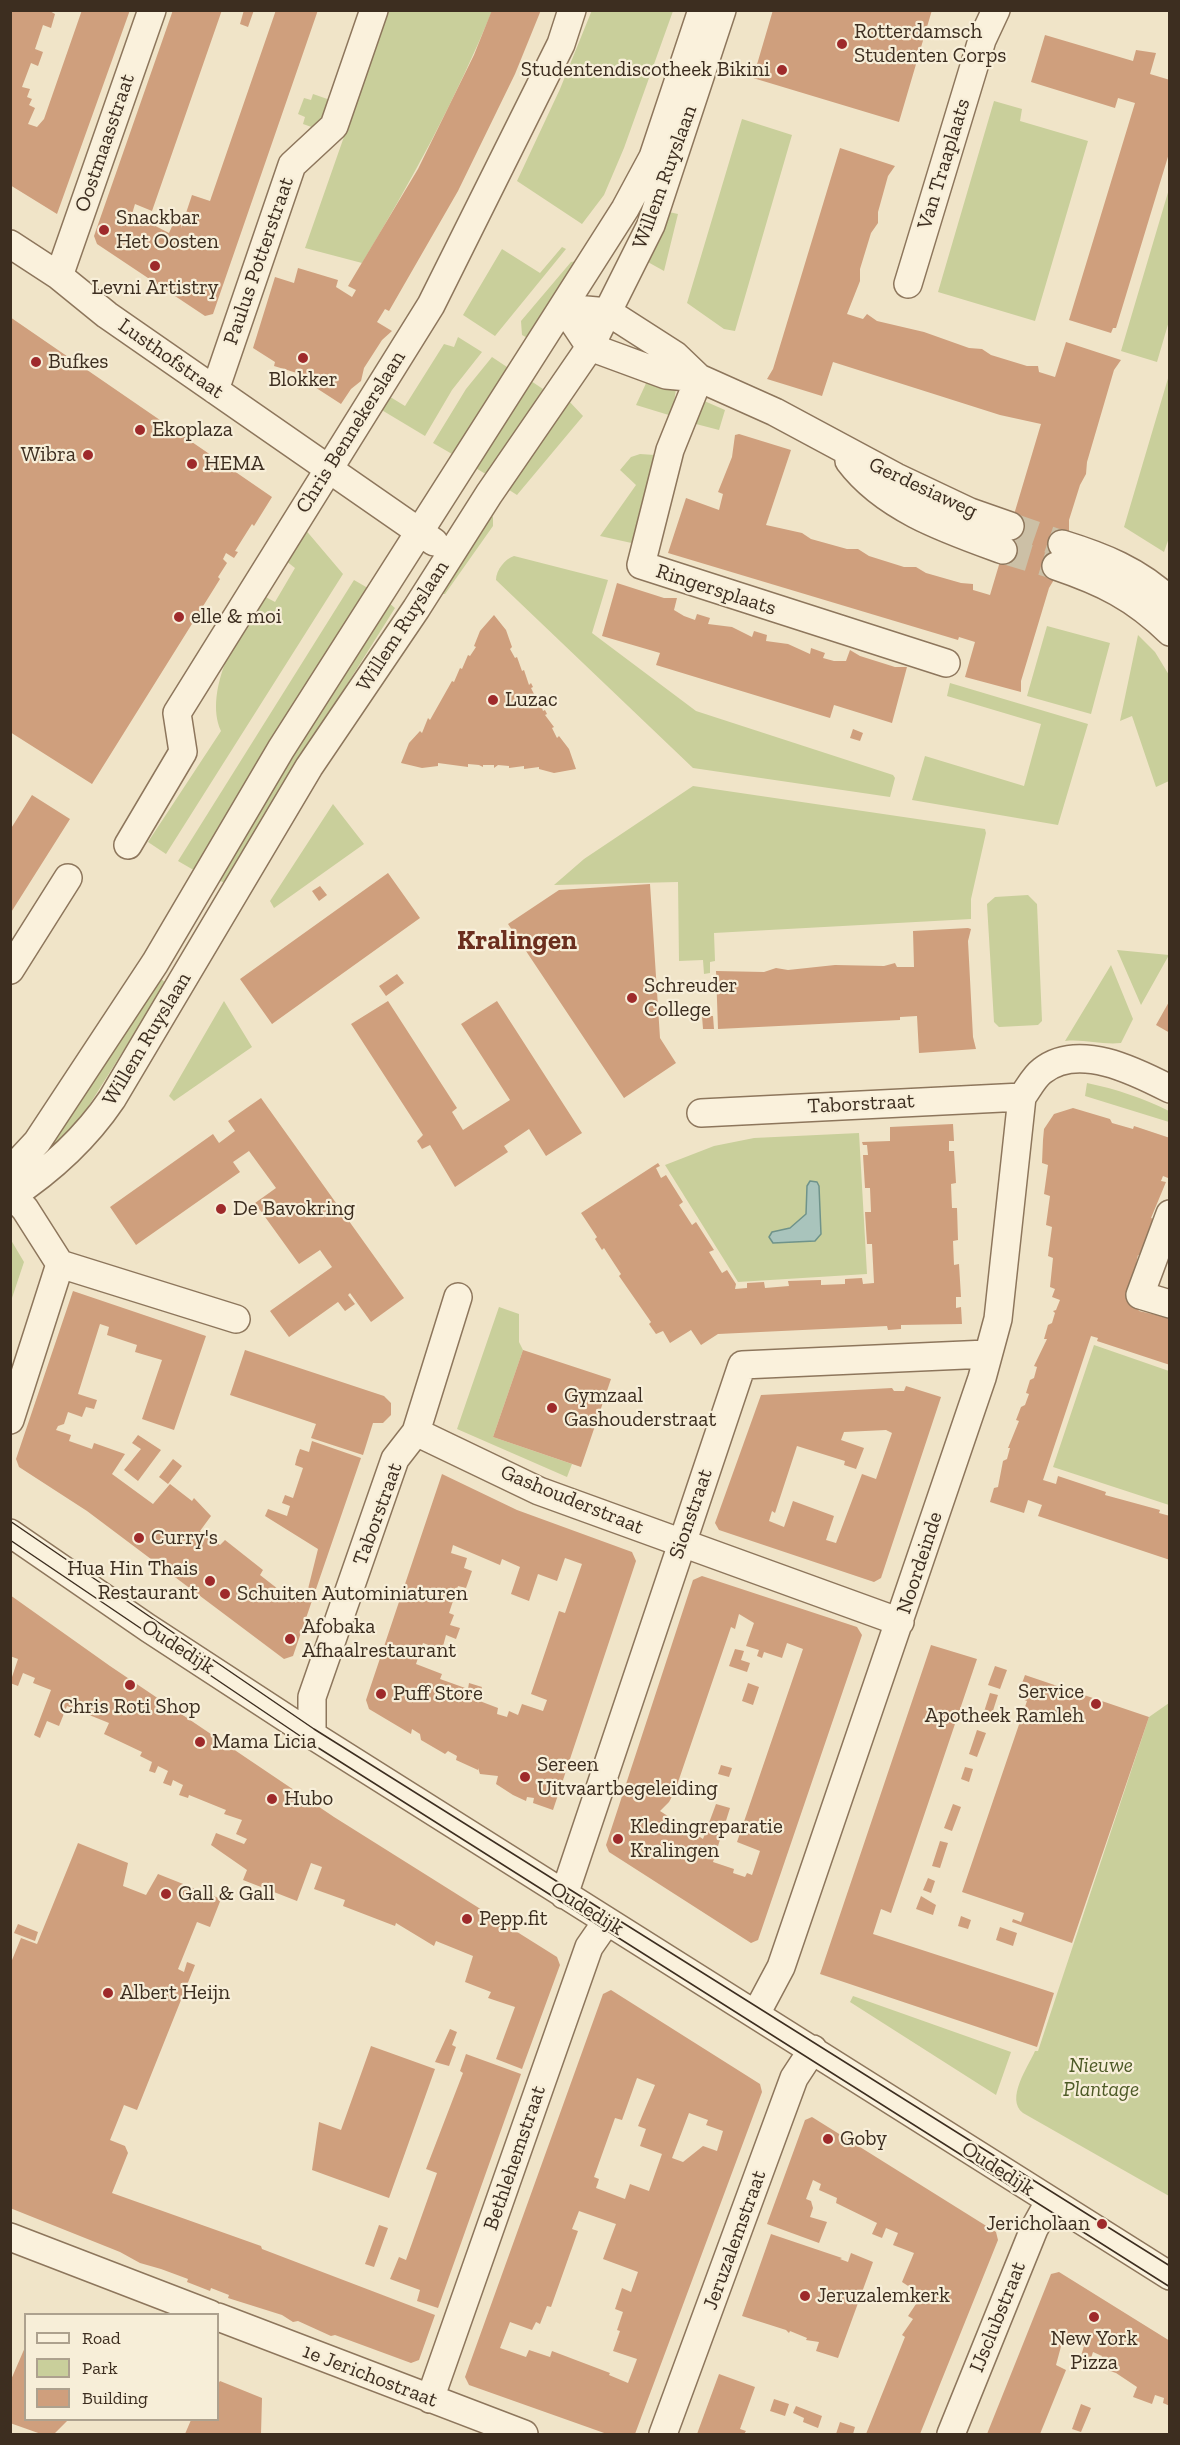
<!DOCTYPE html>
<html>
<head>
<meta charset="utf-8">
<style>
	body { margin:0 }
	#map { position:relative; width:1180px; height:2445px; overflow:hidden; background:#f0e4c8; font-family:"Zilla Slab",serif }
	canvas { display:block }
	.frame { position:absolute; inset:0; border:12px solid #3d2e20; pointer-events:none }
	.legend { position:absolute; left:24px; top:2313px; width:195px; height:108px; box-sizing:border-box; background:#f7eed8; border:2px solid #ada18e; margin:0; padding:8px 10px; list-style:none; font-size:18px; color:#3d2e20 }
	.legend li { display:flex; align-items:center; gap:12px; height:30px }
	.legend b { width:30px; border:2px solid #ada18e }
</style>
</head>
<body>
<div id="map">
<canvas width="1180" height="2445"></canvas>
<div class="frame"></div>
<ul class="legend">
<li><b style="height:8px;background:#faf1dc"></b>Road</li>
<li><b style="height:16px;background:#c9cf9b"></b>Park</li>
<li><b style="height:16px;background:#cf9f7d"></b>Building</li>
</ul>
</div>
<script>
const c = document.querySelector('canvas').getContext('2d');
c.lineJoin = 'round';
function fillPath(path, color) { c.fillStyle = color; c.fill(path, 'evenodd'); }
function stroke(path, color, width, dash) { c.strokeStyle = color; c.lineWidth = width; c.lineCap = dash ? 'butt' : 'round'; c.setLineDash(dash || []); c.stroke(path); }
function write(font, color, halo, rows, align = 'center') {
  c.font = font + ' "Zilla Slab",serif'; c.lineWidth = 4.5; c.setLineDash([]); c.textBaseline = 'middle'; c.strokeStyle = halo; c.fillStyle = color; for (const [text, x, y, turn = 0] of rows) {
    c.save(); c.translate(x, y); c.rotate((+turn || 0) * Math.PI / 180); c.textAlign = isNaN(turn) ? turn : align; if (halo) c.strokeText(text, 0, 0); c.fillText(text, 0, 0); c.restore();
  }
}
fillPath(new Path2D(`
	M592 10 673 11 624 148 604 195 582 224 517 181 560 89Z
	M388 11H492C456 99 411 182 362 263L305 248Z
	M313 94 336 102 323 131 303 124 305 117 298 114 304 98 311 100Z
	M994 101 1022 109 1020 121 1088 141 1035 321 938 292Z
	M742 119 792 135 735 331 724 329 687 303Z
	M1169 189V321L1157 362 1121 351Z
	M669 212 678 214 664 271 646 261Z
	M562 247 566 249 495 336 463 315 502 249 540 273Z
	M577 261 531 340 522 335 521 321 571 262Z
	M458 337 482 352 452 390 425 436 380 409 387 395 405 406 444 344 454 347Z
	M492 357 510 369 452 454 433 443 466 389Z
	M1169 375 1170 535 1164 552 1124 527Z
	M528 379 543 389 489 476 474 467Z
	M648 379 676 389 672 416 636 405Z
	M567 399 583 416 517 495 506 488 522 471Z
	M702 400 725 410 719 430 696 424Z
	M640 454 655 455 636 544 600 536 636 485 620 470 631 457Z
	M487 512 493 517V526L445 594H437Z
	M304 528 343 574 166 854 148 842 221 731C203 690 240 629 260 594L275 602 295 568 281 557Z
	M514 556 608 580 592 633 696 711 893 775 895 778 890 797 693 768 496 580C496 570 505 559 514 556Z
	M354 580 373 591 197 872 178 861Z
	M389 603 395 608 302 756 228 885 217 879Z
	M1047 626 1110 643 1091 714 1027 696Z
	M1138 635 1155 652 1169 675V781L1156 787 1132 716 1120 721Z
	M950 683 1088 724 1058 825 912 800 925 756 1024 786 1041 724 947 696Z
	M693 786 985 829 986 833 971 899V919L714 933 715 961 710 962V973L704 974 703 960 679 961 678 882 554 885 584 859Z
	M333 804 364 844 274 908 270 901Z
	M1028 895 1037 904 1042 1021 1038 1025 999 1027 994 1022 987 904 995 897Z
	M1117 950 1169 955 1141 1005Z
	M1111 965 1133 1019 1121 1043C1102 1045 1084 1039 1065 1041Z
	M156 975 166 983 76 1126 34 1167Z
	M224 1001 252 1047 174 1101 169 1096Z
	M1087 1083C1116 1089 1143 1098 1169 1111V1122L1085 1096Z
	M859 1133 867 1274 738 1282 665 1165 714 1146 754 1138Z
	M11 1240 24 1262 11 1301Z
	M499 1307 519 1314V1342L523 1350 493 1437 572 1464 567 1477 457 1429Z
	M1094 1345 1169 1371V1505L1053 1467Z
	M1169 1703V2196L1023 2113C1005 2099 1028 2067 1035 2051H1038L1149 1717Z
	M853 1996 1011 2052 996 2095 850 2002Z`), '#c9cf9b');
const water = new Path2D(`
	M810 1181 817 1182 819 1186 821 1234 815 1241 773 1243 769 1237 772 1232 790 1228 806 1214 807 1186Z`);
fillPath(water, '#a9c4bc');
stroke(water, '#6f938a', 1.5);
fillPath(new Path2D(`
	M10 10H48L55 14 51 28 43 25 35 49 43 52 38 66 31 63 22 87 30 89 27 97 32 99 29 105 35 108 28 124 37 127 44 119 82 10H130L57 214 10 185Z
	M173 10H222L152 211 135 204 132 214 169 233 174 222 181 224V228L192 195 210 201 276 10H318L213 314 205 316 97 244 94 236Z
	M244 10H254L248 27 240 24Z
	M492 10H541L515 74 458 191 389 311 385 309 377 322 392 331 382 340 364 368 361 381 351 389 341 404 307 382 310 377 274 366 275 362 253 348 275 277 294 283 298 268 338 280 336 287 352 297 356 290 348 286 418 169 474 55Z
	M773 10H932L899 122 753 78Z
	M1045 35 1133 61 1136 50 1156 53 1150 74 1170 80V150L1116 328H1113L1111 333 1069 320 1135 103 1118 98 1115 108 1031 82Z
	M840 148 895 166 888 176 878 212V223L871 233 860 269V281L847 314 863 319 867 314 877 321 924 332 969 348 982 349 991 355 1027 366H1038L1039 372 1055 377 1066 342 1121 360 1114 370 1087 462 1086 474 1080 485 1069 520V532L1066 531 1055 578 1049 588 1021 681V692L965 677 975 642 959 637 958 640 668 553 686 498 719 510 723 494 718 492 732 457 735 435 739 434 791 450 766 525 802 533 811 539 847 549H858L869 556 904 567H916L926 573 961 583 973 584V590L990 595 1041 424 1000 415 833 362 822 396 767 379 773 369Z
	M10 317 272 497 254 526 252 524 235 551 238 552 234 558 226 553 223 559 227 563 218 577 220 579 92 784 10 732Z
	M617 583 664 598H677L674 610 684 616 695 620 697 614 710 618 708 624 732 627 752 637 754 631 767 635 766 641 788 644 810 654 811 648 825 653 823 658 834 661H846L850 650 860 656 895 667H907L892 723 834 705 830 718 656 665 660 653 602 636Z
	M494 615 506 630 512 647 510 649 515 658 517 657 522 671 524 670 529 685 531 683 533 687 531 688 536 698 538 697 543 711 545 710 547 714 545 715 554 727 552 728 557 738 559 736 569 749 576 769 554 773 539 769V767L524 769V766L509 768V766L498 765 494 768V765H483V767L479 765 468 764V767L438 763V766L422 768 401 763 409 743 420 731 422 733 428 718 430 720 452 681 454 682 460 668 462 669 468 655 470 656 476 647 474 646 480 631Z
	M853 729 863 733 860 741 850 738Z
	M32 795 70 819 10 914V830Z
	M388 873 420 918 272 1024 240 979Z
	M650 884 660 1038 676 1063 624 1098 508 924 559 890Z
	M320 886 327 895 319 901 312 891Z
	M968 928 971 929 968 941 973 1037 976 1049 919 1053 917 1016 900 1017V1020L718 1029 716 971 764 972 776 968 788 970 835 965 884 966 895 963 897 967H914L913 931Z
	M397 974 404 983 386 996 379 986Z
	M1170 1000V1033L1156 1025Z
	M388 1001 457 1108 452 1112 463 1130 510 1100 461 1024 497 1001 582 1133 546 1156 529 1129 504 1146 508 1152 455 1187 430 1145 422 1149 417 1141 423 1135 351 1024Z
	M702 1016H713L714 1029H703Z
	M261 1098 404 1298 371 1322 350 1293 348 1295 355 1304 345 1311 338 1302 289 1337 270 1311 332 1267 320 1250 299 1264 255 1203 276 1188 249 1151 233 1162 240 1172 136 1245 110 1207 213 1134 219 1143 235 1131 228 1121Z
	M1073 1108 1110 1119 1112 1123 1133 1129 1134 1126 1170 1138V1175L1168 1178 1163 1176 1161 1181 1166 1182 1151 1218 1154 1219 1141 1256 1138 1255 1130 1292 1139 1311 1170 1318V1365L1097 1341 1098 1338 1091 1336 1043 1480 1056 1484 1058 1476 1106 1492 1105 1495 1160 1510 1159 1513 1170 1516V1560L1038 1516 1042 1505 1028 1500 1024 1513 990 1502 994 1488 998 1487 1003 1461 1007 1459 1010 1448H1008L1019 1421 1016 1420 1021 1407 1025 1405 1029 1394 1026 1393 1030 1380 1034 1378 1037 1367 1034 1366 1047 1339H1044L1048 1325 1052 1323 1055 1313 1053 1311 1056 1310 1060 1300 1052 1297 1055 1289 1050 1287 1053 1258 1048 1256 1052 1227 1046 1225 1050 1196 1044 1194 1048 1165 1042 1163 1043 1140 1044 1129 1054 1114Z
	M953 1124 954 1141H949V1151H954L956 1183 951 1184 952 1208H957L958 1240 953 1241 954 1265 959 1264 961 1297H956V1308L961 1307 962 1324 901 1325V1329L888 1330 887 1326 718 1334 701 1345 691 1330 670 1343 663 1331 656 1334 649 1324 651 1322 619 1276 621 1274 604 1248 602 1250 595 1239 597 1237 581 1213 658 1163 660 1166 656 1168 661 1178 666 1175 683 1202 679 1205 692 1225 696 1222 714 1250 709 1252 722 1273 727 1270 736 1284 735 1289 747 1288V1283L764 1282 765 1288 789 1286 788 1281 821 1280V1285L845 1284V1279L862 1278 863 1284 874 1283 872 1244H867L865 1212H871L870 1188H865L863 1155H868L867 1145H863L862 1142 890 1141V1127Z
	M73 1291 206 1336 174 1430 142 1419 162 1360 135 1352 137 1345 107 1335 109 1327 100 1324 78 1394 97 1400 94 1409 86 1407 82 1417 68 1412 64 1424 58 1426 56 1430 71 1435 69 1441 92 1449 94 1443 125 1454 112 1474 153 1504 170 1484 192 1501 194 1498 211 1516 200 1531 220 1545 225 1540 263 1570 260 1575 296 1603 306 1588 308 1589 318 1549 265 1516 268 1509 287 1516 290 1506 282 1503 285 1495 293 1498 303 1468 295 1465 297 1457 300 1449 309 1452 312 1441 361 1458 293 1656 284 1659 87 1511 19 1467 16 1459Z
	M245 1350 384 1396 391 1403V1415L383 1423H373L363 1455 311 1438 316 1424 230 1395Z
	M523 1350 611 1379 581 1467 493 1437Z
	M906 1386 941 1397 881 1578 874 1582 719 1530 715 1523 761 1395 892 1388 894 1391H904ZM886 1430 892 1433 876 1479 862 1474 836 1543 826 1540 834 1516 793 1501 784 1527 769 1521 772 1511 775 1513 797 1446 845 1461 844 1465 856 1469 864 1448 841 1440 844 1432Z
	M138 1435 161 1450 138 1481 124 1470 141 1449 132 1443Z
	M173 1459 182 1466 168 1484 159 1477Z
	M442 1474 517 1510 632 1552 636 1561 553 1810 533 1803 534 1798 527 1797 526 1801 513 1795 496 1784 498 1776 480 1774 478 1768V1770L456 1760 457 1756 448 1751 445 1754 421 1740 420 1734 412 1729 411 1734 369 1709 366 1700ZM453 1545 500 1565 502 1559 520 1567 511 1594 529 1601 538 1574 557 1581 565 1558 582 1564 565 1613 559 1611 531 1694 547 1700 543 1711 522 1704 518 1715 509 1711 507 1717 497 1714 498 1708 477 1700 482 1687 469 1683 468 1689 440 1679 442 1674 416 1664 423 1643 442 1650 446 1635 456 1639 460 1628 450 1625 454 1615 449 1613 458 1586 466 1588 472 1571 464 1568 467 1558 451 1553Z
	M702 1576 857 1627 862 1635 758 1940 751 1943 609 1852 606 1845 693 1580ZM739 1614 754 1623 746 1646 759 1650 757 1656 762 1658 764 1652 782 1658 787 1643 803 1649 737 1842 760 1851 752 1875 747 1873 745 1877 733 1873 734 1869 713 1862 730 1808 716 1804 703 1839 660 1811 669 1802 675 1791 731 1627 735 1629Z
	M10 1595 110 1666 334 1817 557 1957 560 1965 522 2069 496 2059 515 2007 488 1998 491 1992 465 1982 473 1956 436 1941 434 1946 396 1923 395 1926 343 1906 345 1900 314 1889 322 1867 311 1863 297 1901 243 1880 247 1870 211 1845 216 1833 244 1844 247 1839 236 1834 242 1820 224 1814 226 1810 189 1795 188 1798 179 1795 183 1785 173 1780 171 1786 163 1783 168 1771 158 1766 155 1773 149 1771 152 1762 140 1756 142 1752 104 1734 109 1723 67 1706 59 1726 47 1721 40 1738 34 1735 51 1690 33 1683 35 1678 23 1673 18 1686 10 1683 18 1659 10 1656Z
	M931 1645 977 1659 891 1913 881 1909 873 1934 1054 1993 1037 2047 820 1974Z
	M735 1649 744 1651 741 1660 750 1663 747 1672 729 1666Z
	M995 1666 1007 1670 1000 1689 988 1685Z
	M1025 1675 1149 1717 1072 1943 1012 1922 1013 1919 1021 1922 1024 1913 962 1892 1027 1701 1017 1697Z
	M748 1683 759 1687 753 1705 742 1701Z
	M990 1693 998 1695 990 1720 982 1718Z
	M977 1730 986 1733 977 1757 969 1754Z
	M721 1765 732 1768 729 1777 718 1774Z
	M965 1767 973 1769 969 1782 961 1779Z
	M953 1804 961 1807 952 1831 944 1828Z
	M940 1841 948 1843 940 1868 932 1866Z
	M78 1843 128 1863 123 1886 146 1895 158 1874 221 1899 210 1927 197 1922 178 1969 184 1972 187 1962 195 1965 137 2110 124 2105 110 2140 125 2146 128 2153 112 2193 261 2246 262 2249 435 2315 419 2360 411 2363 335 2335 331 2336 298 2321 293 2322 282 2315 228 2298 229 2295 211 2288 210 2291 187 2282 188 2279 161 2269 140 2263 120 2252 10 2208V1965L21 1938 37 1944Z
	M928 1878 935 1881 931 1893 923 1890Z
	M921 1896 936 1905 933 1915 916 1909Z
	M961 1916 971 1920 968 1929 958 1926Z
	M18 1924 38 1932 35 1941 14 1933Z
	M1000 1927 1017 1933 1013 1946 996 1940Z
	M611 1990 760 2084 762 2092 635 2434H607L469 2385 465 2377 603 1994ZM637 2078 655 2085 638 2126 646 2129 640 2146 662 2154 649 2191 630 2184 625 2199 596 2188 599 2179 594 2177 615 2118 622 2120ZM689 2113 708 2120 706 2125 723 2131 717 2151 703 2146 683 2162 672 2158ZM579 2211 616 2224 603 2259 638 2272 631 2292 622 2288 615 2309 623 2312 617 2330 620 2331 613 2351 637 2359 628 2383 609 2375 610 2373 552 2351 550 2357 529 2350 526 2357 500 2348 510 2322 532 2330 536 2322 540 2324 547 2306 551 2307 578 2231 572 2229Z
	M450 2029 457 2032 452 2045 456 2047 449 2066 435 2062Z
	M371 2046 435 2069 389 2198 312 2170 319 2122 341 2130Z
	M466 2054 521 2074 438 2308 417 2301 420 2290 390 2279 399 2257 406 2260 437 2173 426 2169 463 2073 460 2071Z
	M812 2117 996 2232 998 2240 920 2434H866L905 2337 902 2335 913 2319 908 2316 922 2295 902 2282 914 2253 893 2245 898 2233 886 2228 882 2238 872 2234 877 2223 836 2203 837 2198 819 2190 821 2184 813 2180 806 2199 811 2201 813 2208 810 2217 827 2222 819 2243 767 2224 805 2120Z
	M379 2225 388 2228 374 2267 365 2264Z
	M771 2234 842 2258 840 2259 848 2262 851 2253 873 2262 838 2358 816 2351 819 2342 806 2340 807 2338 790 2331 789 2333 786 2330 742 2316Z
	M1059 2272 1170 2341V2406L1163 2403 1164 2398 1155 2395 1152 2404 1133 2397 1137 2387 1116 2373 1098 2367 1102 2356 1093 2352 1091 2358 1081 2356 1084 2346 1063 2339 1056 2365 1066 2370 1040 2434H987L1051 2274Z
	M26 2345V2420H68L54 2434H41L10 2423V2382Z
	M719 2374 755 2387 740 2429 746 2431 744 2434H697Z
	M220 2381 262 2398 261 2434H185L191 2420H218V2384Z
	M774 2399 789 2404 785 2416 770 2411Z
	M1081 2404 1091 2408 1081 2432 1072 2429Z
	M796 2406 822 2416 818 2428 803 2422 804 2418 793 2413Z
	M840 2422 855 2427 853 2434H836Z`), '#cf9f7d');
stroke(new Path2D(`
	M1010 526 1062 544
	M1003 550 1056 566`), '#ccc0a6', 27, [27, 14]);
const minor = new Path2D(`
	M10 244 59 276 107 315 434 542
	M59 276 152 10
	M908 284 982 40 996 10
	M564 308 608 312 675 355 699 378 775 412 896 477 970 512 1010 526
	M564 308 590 347 666 375 699 378
	M699 378 670 450 641 565 946 663
	M215 390 292 165 334 126 374 10
	M849 461C885 509 948 530 1003 550
	M1062 544C1101 556 1140 571 1170 601
	M1056 566C1103 582 1134 597 1170 632
	M128 845 183 752 177 713 431 305 561 44 572 10
	M10 970 68 878
	M1022 1097C1028 1089 1034 1077 1042 1071 1078 1042 1135 1071 1170 1089
	M701 1113 1022 1097
	M10 1171 37 1142 155 963 281 749 625 209 653 157 702 10
	M10 1193 25 1209 60 1264 236 1319
	M10 1197C51 1170 85 1139 112 1099L309 767 416 609 489 494 590 347 651 225 722 10
	M1170 1214 1140 1295 1170 1304
	M10 1420 60 1264
	M416 1432 539 1491 900 1622
	M10 1533 148 1628 312 1735 1170 2276
	M312 1735V1697L395 1459 416 1432 458 1297
	M564 1895 742 1365 987 1354
	M756 2014 781 1967 982 1378 998 1319 1022 1097
	M10 2237 210 2314
	M218 2317 524 2434
	M430 2399 589 1947 607 1921
	M663 2434 794 2078 813 2049
	M951 2434 1034 2229 1049 2202`);
stroke(minor, '#8d765c', 30);
stroke(minor, '#faf1dc', 27);
stroke(new Path2D(`
	M10 1521 314 1729 1170 2266
	M10 1540 309 1742 1170 2287`), '#3d2e20', 1.5);
for (const [x, y, r, color] of [
	[842,44,6,"#9e2a2b"],
	[782,70,6,"#9e2a2b"],
	[104,230,6,"#9e2a2b"],
	[155,266,6,"#9e2a2b"],
	[303,358,6,"#9e2a2b"],
	[36,362,6,"#9e2a2b"],
	[140,430,6,"#9e2a2b"],
	[88,455,6,"#9e2a2b"],
	[192,464,6,"#9e2a2b"],
	[179,617,6,"#9e2a2b"],
	[493,700,6,"#9e2a2b"],
	[632,998,6,"#9e2a2b"],
	[221,1209,6,"#9e2a2b"],
	[552,1408,6,"#9e2a2b"],
	[139,1538,6,"#9e2a2b"],
	[210,1581,6,"#9e2a2b"],
	[225,1594,6,"#9e2a2b"],
	[290,1639,6,"#9e2a2b"],
	[130,1685,6,"#9e2a2b"],
	[381,1694,6,"#9e2a2b"],
	[1096,1704,6,"#9e2a2b"],
	[200,1742,6,"#9e2a2b"],
	[525,1777,6,"#9e2a2b"],
	[272,1799,6,"#9e2a2b"],
	[618,1839,6,"#9e2a2b"],
	[166,1894,6,"#9e2a2b"],
	[467,1919,6,"#9e2a2b"],
	[108,1993,6,"#9e2a2b"],
	[828,2139,6,"#9e2a2b"],
	[1102,2224,6,"#9e2a2b"],
	[805,2296,6,"#9e2a2b"],
	[1094,2317,6,"#9e2a2b"]
]) { const dot = new Path2D(); dot.arc(x, y, r, 0, 2 * Math.PI); c.fillStyle = color; c.fill(dot); stroke(dot, '#f7eed8', 2); }
write('21px', '#3d2e20', '#f7eed8', [
	["Rotterdamsch",854,32],
	["Studenten Corps",854,56],
	["Studentendiscotheek Bikini",770,70,"right"],
	["Snackbar",116,218],
	["Het Oosten",116,242],
	["Levni Artistry",155,288,"center"],
	["Bufkes",48,362],
	["Blokker",303,380,"center"],
	["Ekoplaza",152,430],
	["Wibra",76,455,"right"],
	["HEMA",204,464],
	["elle & moi",191,617],
	["Luzac",505,700],
	["Schreuder",644,986],
	["College",644,1010],
	["De Bavokring",233,1209],
	["Gymzaal",564,1396],
	["Gashouderstraat",564,1420],
	["Curry's",151,1538],
	["Hua Hin Thais",198,1569,"right"],
	["Restaurant",198,1593,"right"],
	["Schuiten Autominiaturen",237,1594],
	["Afobaka",302,1627],
	["Afhaalrestaurant",302,1651],
	["Service",1084,1692,"right"],
	["Apotheek Ramleh",1084,1716,"right"],
	["Puff Store",393,1694],
	["Chris Roti Shop",130,1707,"center"],
	["Mama Licia",212,1742],
	["Sereen",537,1765],
	["Uitvaartbegeleiding",537,1789],
	["Hubo",284,1799],
	["Kledingreparatie",630,1827],
	["Kralingen",630,1851],
	["Gall & Gall",178,1894],
	["Pepp.fit",479,1919],
	["Albert Heijn",120,1993],
	["Goby",840,2139],
	["Jericholaan",1090,2224,"right"],
	["Jeruzalemkerk",817,2296],
	["New York",1094,2339,"center"],
	["Pizza",1094,2363,"center"]
], 'left');
write('21px', '#3d2e20', '#f7eed8', [
	["Oostmaasstraat",105,143,-71],
	["Van Traaplaats",944,164,-73],
	["Willem Ruyslaan",665,177,-70],
	["Paulus Potterstraat",259,261,-71],
	["Lusthofstraat",171,359,35],
	["Chris Bennekerslaan",351,432,-58],
	["Gerdesiaweg",923,488,25],
	["Ringersplaats",716,590,18],
	["Willem Ruyslaan",403,626,-57],
	["Willem Ruyslaan",147,1039,-59],
	["Taborstraat",861,1104,-3],
	["Gashouderstraat",572,1500,22],
	["Taborstraat",378,1514,-70],
	["Sionstraat",691,1514,-71],
	["Noordeinde",920,1563,-72],
	["Oudedijk",178,1647,33],
	["Oudedijk",587,1909,32],
	["Bethlehemstraat",515,2158,-71],
	["Oudedijk",998,2169,33],
	["Jeruzalemstraat",735,2240,-70],
	["IJsclubstraat",998,2317,-68],
	["1e Jerichostraat",370,2376,21]
]);
write('italic 21px', '#4d5a26', '#f7eed8', [
	["Nieuwe",1101,2066],
	["Plantage",1101,2090]
]);
write('bold 27px', '#6b2e1e', '#f7eed8', [
	["Kralingen",517,941]
]);
</script>
</body>
</html>
